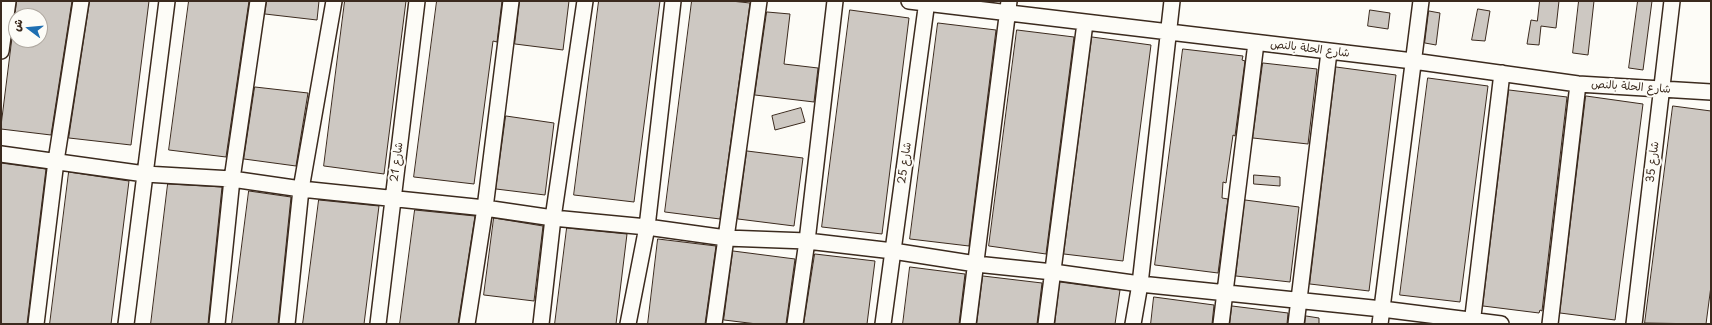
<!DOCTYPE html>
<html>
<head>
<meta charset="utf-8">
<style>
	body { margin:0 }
	#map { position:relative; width:1712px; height:325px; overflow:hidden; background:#fdfcf7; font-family:"Playpen Sans","Playpen Sans Arabic",sans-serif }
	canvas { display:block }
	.frame { position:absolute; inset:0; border:2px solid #3b2a1e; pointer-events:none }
	.north { position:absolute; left:8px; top:8px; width:40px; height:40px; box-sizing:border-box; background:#fdfcf7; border:1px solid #afa8a0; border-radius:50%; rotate:286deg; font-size:11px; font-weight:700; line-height:16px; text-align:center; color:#3b2a1e }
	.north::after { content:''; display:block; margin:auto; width:14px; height:18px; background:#1f6fb2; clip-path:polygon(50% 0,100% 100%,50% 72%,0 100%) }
</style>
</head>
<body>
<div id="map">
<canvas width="1712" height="325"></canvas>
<div class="frame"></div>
<div class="north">ش</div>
</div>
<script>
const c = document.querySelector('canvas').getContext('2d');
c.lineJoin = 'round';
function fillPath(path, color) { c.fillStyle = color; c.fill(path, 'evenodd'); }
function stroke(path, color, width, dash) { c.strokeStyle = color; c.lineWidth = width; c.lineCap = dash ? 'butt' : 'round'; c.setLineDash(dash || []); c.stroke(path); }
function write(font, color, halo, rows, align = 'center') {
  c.font = font + ' "Playpen Sans","Playpen Sans Arabic",sans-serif'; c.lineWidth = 4; c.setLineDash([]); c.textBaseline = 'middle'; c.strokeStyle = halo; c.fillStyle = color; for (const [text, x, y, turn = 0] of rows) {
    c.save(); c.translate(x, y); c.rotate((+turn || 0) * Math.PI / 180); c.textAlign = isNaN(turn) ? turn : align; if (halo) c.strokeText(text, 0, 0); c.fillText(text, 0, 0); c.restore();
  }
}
const building = new Path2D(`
	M17 1H72L51 135 1 129ZM16 16H40V40H16Z
	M90 1H149L131 145 69 138Z
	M189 1H249L226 157 169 150Z
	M267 1H319L317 20 265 14Z
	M345 1H406L384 174 324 166Z
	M437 1H502L497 42 493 41 474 184 414 177Z
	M520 1H569L563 50 515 44Z
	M599 1H660L634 202 574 195Z
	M692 1H731L750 3 720 219 665 212Z
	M1540 1H1559L1556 28 1541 26 1539 45 1527 44 1531 20 1537 21Z
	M1579 1H1594L1588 55 1573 53Z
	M1638 1H1652L1643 70 1629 68Z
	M1478 9 1490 11 1485 41 1472 40Z
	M850 10 909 18 882 234 822 227Z
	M1370 10 1390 13 1388 29 1368 26Z
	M1429 11 1440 13 1436 45 1425 43Z
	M767 12 790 14 784 64 818 68 814 102 755 95Z
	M938 23 996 30 969 246 910 239Z
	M1017 30 1074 37 1046 254 989 246Z
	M1092 37 1151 45 1123 261 1064 254Z
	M1183 49 1243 56 1242 60 1245 61 1235 136 1233 135 1226 183 1223 182 1222 198 1228 199 1218 273 1155 265Z
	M1263 63 1317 69 1308 144 1253 138Z
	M1336 67 1396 75 1369 291 1310 284Z
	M1428 78 1488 86 1460 302 1400 295Z
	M255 87 308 93 296 166 244 159Z
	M1509 90 1567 97 1542 311 1540 310 1539 313 1483 306Z
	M1586 96 1643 104 1615 320 1560 313Z
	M1673 106 1711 111V286L1706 324 1645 323Z
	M801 108 805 122 775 130 772 116Z
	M506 116 554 123 545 195 496 189Z
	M747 151 803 158 794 226 738 219Z
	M1 163 46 169 27 324H1Z
	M69 172 129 181 111 324H50Z
	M1254 175 1280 177V186L1254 184Z
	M168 184 222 187 208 324H151Z
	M249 191 291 197 278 324H232Z
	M319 200 379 206 364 324H303Z
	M1245 200 1299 207 1290 282 1236 276Z
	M415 210 475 216 458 324H400Z
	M494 218 543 226 534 301 484 295Z
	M567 228 627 234 616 324H555Z
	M658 239 716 246 705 324H648Z
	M733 251 795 259 786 324H757L724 320Z
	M815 254 875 261 867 324H804Z
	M910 267 965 274 959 324H903Z
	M983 276 1042 283 1037 324H977Z
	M1060 282 1120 290 1115 324H1055Z
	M1154 297 1214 305 1212 324H1151Z
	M1232 306 1288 313 1287 324H1230Z
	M1306 316 1319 318V324H1305Z`);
fillPath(building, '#cdc8c2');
stroke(building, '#3b2a1e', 1);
const minor = new Path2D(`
	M909 1 1413 61 1578 84 1711 92
	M1 51 8 1
	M1 154 145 174 232 179 301 189 485 208 553 218 647 227 726 238 807 241 893 251 976 264 1053 272 1140 284 1382 309 1501 324
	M36 324 56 161 81 1
	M126 324 167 1
	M217 324 232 179 258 1
	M287 324 301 189 334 1
	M378 324 417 1
	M467 324 485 208 511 1
	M541 324 553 218 585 1
	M628 324 647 227 673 1
	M714 324 759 1
	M795 324 807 241 835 1
	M883 324 927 1
	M968 324 1009 1
	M1046 324 1085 23
	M1133 324 1140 284 1172 1
	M1221 324 1256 43
	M1296 324 1329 52
	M1380 324 1421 1
	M1472 324 1502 73
	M1550 324 1578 84
	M1634 324 1672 1`);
stroke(minor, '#3b2a1e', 18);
stroke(minor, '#fdfcf7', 15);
write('11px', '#3b2a1e', '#fdfcf7', [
	["شارع الحلة بالنص",1310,49,7],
	["شارع الحلة بالنص",1631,87,4],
	["شارع 21",397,162,-83],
	["شارع 35",1653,162,-83],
	["شارع 25",905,163,-82]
]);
</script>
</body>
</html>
